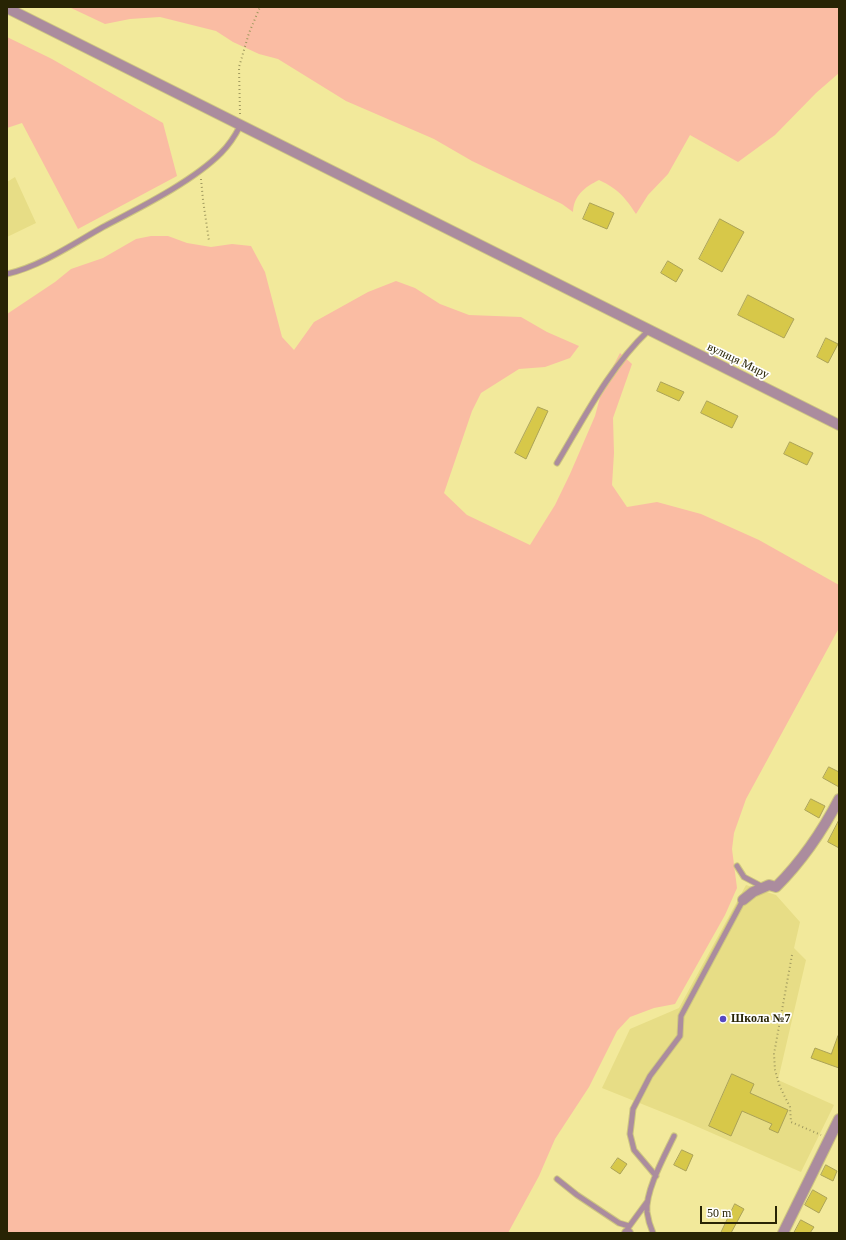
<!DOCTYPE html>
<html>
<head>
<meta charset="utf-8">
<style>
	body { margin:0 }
	#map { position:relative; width:846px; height:1240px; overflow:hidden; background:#f2e99b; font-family:"Times New Roman",serif }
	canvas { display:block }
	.frame { position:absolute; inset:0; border:8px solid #282404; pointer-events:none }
	.scale { position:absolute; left:700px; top:1206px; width:77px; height:18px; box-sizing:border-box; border:2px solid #282404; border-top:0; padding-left:5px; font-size:12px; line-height:14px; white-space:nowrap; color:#282404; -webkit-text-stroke:3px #fff; paint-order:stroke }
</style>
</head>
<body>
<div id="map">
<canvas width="846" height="1240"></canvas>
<div class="frame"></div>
<div class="scale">50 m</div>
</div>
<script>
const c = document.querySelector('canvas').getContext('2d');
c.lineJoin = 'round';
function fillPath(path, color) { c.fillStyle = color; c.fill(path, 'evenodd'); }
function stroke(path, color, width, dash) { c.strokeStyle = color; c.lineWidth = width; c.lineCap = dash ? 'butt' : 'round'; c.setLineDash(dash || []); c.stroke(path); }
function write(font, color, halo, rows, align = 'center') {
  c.font = font + ' "Times New Roman",serif'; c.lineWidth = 3.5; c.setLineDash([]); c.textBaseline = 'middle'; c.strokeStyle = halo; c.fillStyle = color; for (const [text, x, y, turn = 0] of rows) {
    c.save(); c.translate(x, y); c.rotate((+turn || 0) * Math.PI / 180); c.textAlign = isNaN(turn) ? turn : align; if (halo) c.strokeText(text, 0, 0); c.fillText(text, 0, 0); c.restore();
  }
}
fillPath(new Path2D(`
	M15 177 36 223 7 237V182Z
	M746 885 776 895 800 922 794 948 806 960 778 1080 834 1105 801 1172 682 1120 602 1088 630 1029 679 1008Z`), '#e7dd86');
fillPath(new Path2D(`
	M69 7H839V73L816 93 775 135 738 162 690 135 668 174 648 195 636 214C625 197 618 189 599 180 585 187 574 195 573 212L562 204 472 161 434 139 346 101 278 59 259 54 233 42 216 31 160 17 130 19 105 24Z
	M7 37 52 59 163 123 177 176 78 229 22 123 7 128Z
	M151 236H168L187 243 211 247 232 244 251 246 265 272 282 337 294 350 314 322 368 292 396 281 415 288 440 304 469 315 521 317 547 332 579 346 570 358 545 367 519 369 481 393 472 411 444 493 467 515 530 545 555 505 570 474 595 416 603 386 620 353 632 364 613 418 614 453 612 485 627 507 657 502 701 514 759 540 839 585V628L746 799 734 833 732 849 737 888 725 915 675 1004 654 1008 630 1017 617 1031 589 1087 555 1139 539 1176 508 1233H7V314L55 282 71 269 103 258 136 239Z`), '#fabca3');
const building = new Path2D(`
	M590 203 614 213 607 229 583 219Z
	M720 219 744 232 722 272 699 259Z
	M668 261 683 270 676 282 661 273Z
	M748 295 794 319 784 338 738 315Z
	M826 338 838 344 828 363 817 357Z
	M661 382 684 392 679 401 657 391Z
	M707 401 738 416 732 428 701 413Z
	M538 407 548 411 526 459 515 453Z
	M790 442 813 453 807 465 784 454Z
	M829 767 839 772V787L823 778Z
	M811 799 825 806 819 818 805 810Z
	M839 820V848L828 842Z
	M838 1036 839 1068 811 1058 815 1048 831 1054Z
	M732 1074 754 1084 750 1093 788 1110 778 1133 769 1129 772 1124 742 1111 731 1136 709 1126Z
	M682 1150 693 1155 686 1171 674 1165Z
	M618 1158 627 1164 620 1174 611 1168Z
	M826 1165 837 1171 833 1181 821 1175Z
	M813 1190 827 1198 819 1213 805 1205Z
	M735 1204 744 1209 731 1233H721Z
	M801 1220 814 1227 810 1233H794Z`);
fillPath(building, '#d7c849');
stroke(building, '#aba256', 1);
const service = new Path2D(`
	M7 274C41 266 73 244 103 227 139 208 192 182 221 153 229 145 235 136 240 126
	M557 463C584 418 610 367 648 331
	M737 866 744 877 763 887
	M656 1176 634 1150 630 1134 632 1118 633 1109 650 1076 680 1036 681 1016 743 900
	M557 1179 577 1195 619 1223 629 1226
	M628 1228 647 1202
	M653 1233C650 1226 648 1219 647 1212 645 1191 665 1155 674 1136`);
const minor = new Path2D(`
	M743 900 753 892 769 885 776 887C802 861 822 832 839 799
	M627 1233H628`);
const tertiary = new Path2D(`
	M7 8 839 425
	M783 1233 839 1119`);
stroke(service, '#cec680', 7);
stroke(minor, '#cec680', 12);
stroke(tertiary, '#cec680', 12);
stroke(new Path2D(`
	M240 114 239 67 249 33 260 7
	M201 179 203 200 209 241
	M792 955 774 1054 775 1070 780 1087 790 1107 791 1122 821 1135`), '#a19a5f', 2, [1, 3]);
stroke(service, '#ab8c9e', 5);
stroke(minor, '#ab8c9e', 10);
stroke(tertiary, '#ab8c9e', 10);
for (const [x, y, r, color] of [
	[723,1019,4,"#5749c1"]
]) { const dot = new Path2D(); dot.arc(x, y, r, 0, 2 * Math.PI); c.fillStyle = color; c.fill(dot); stroke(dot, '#fff', 1.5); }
write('12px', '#282404', '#fff', [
	["вулиця Миру",738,361,26]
]);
write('bold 12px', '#282404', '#fff', [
	["Школа №7",731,1019]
], 'left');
</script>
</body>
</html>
